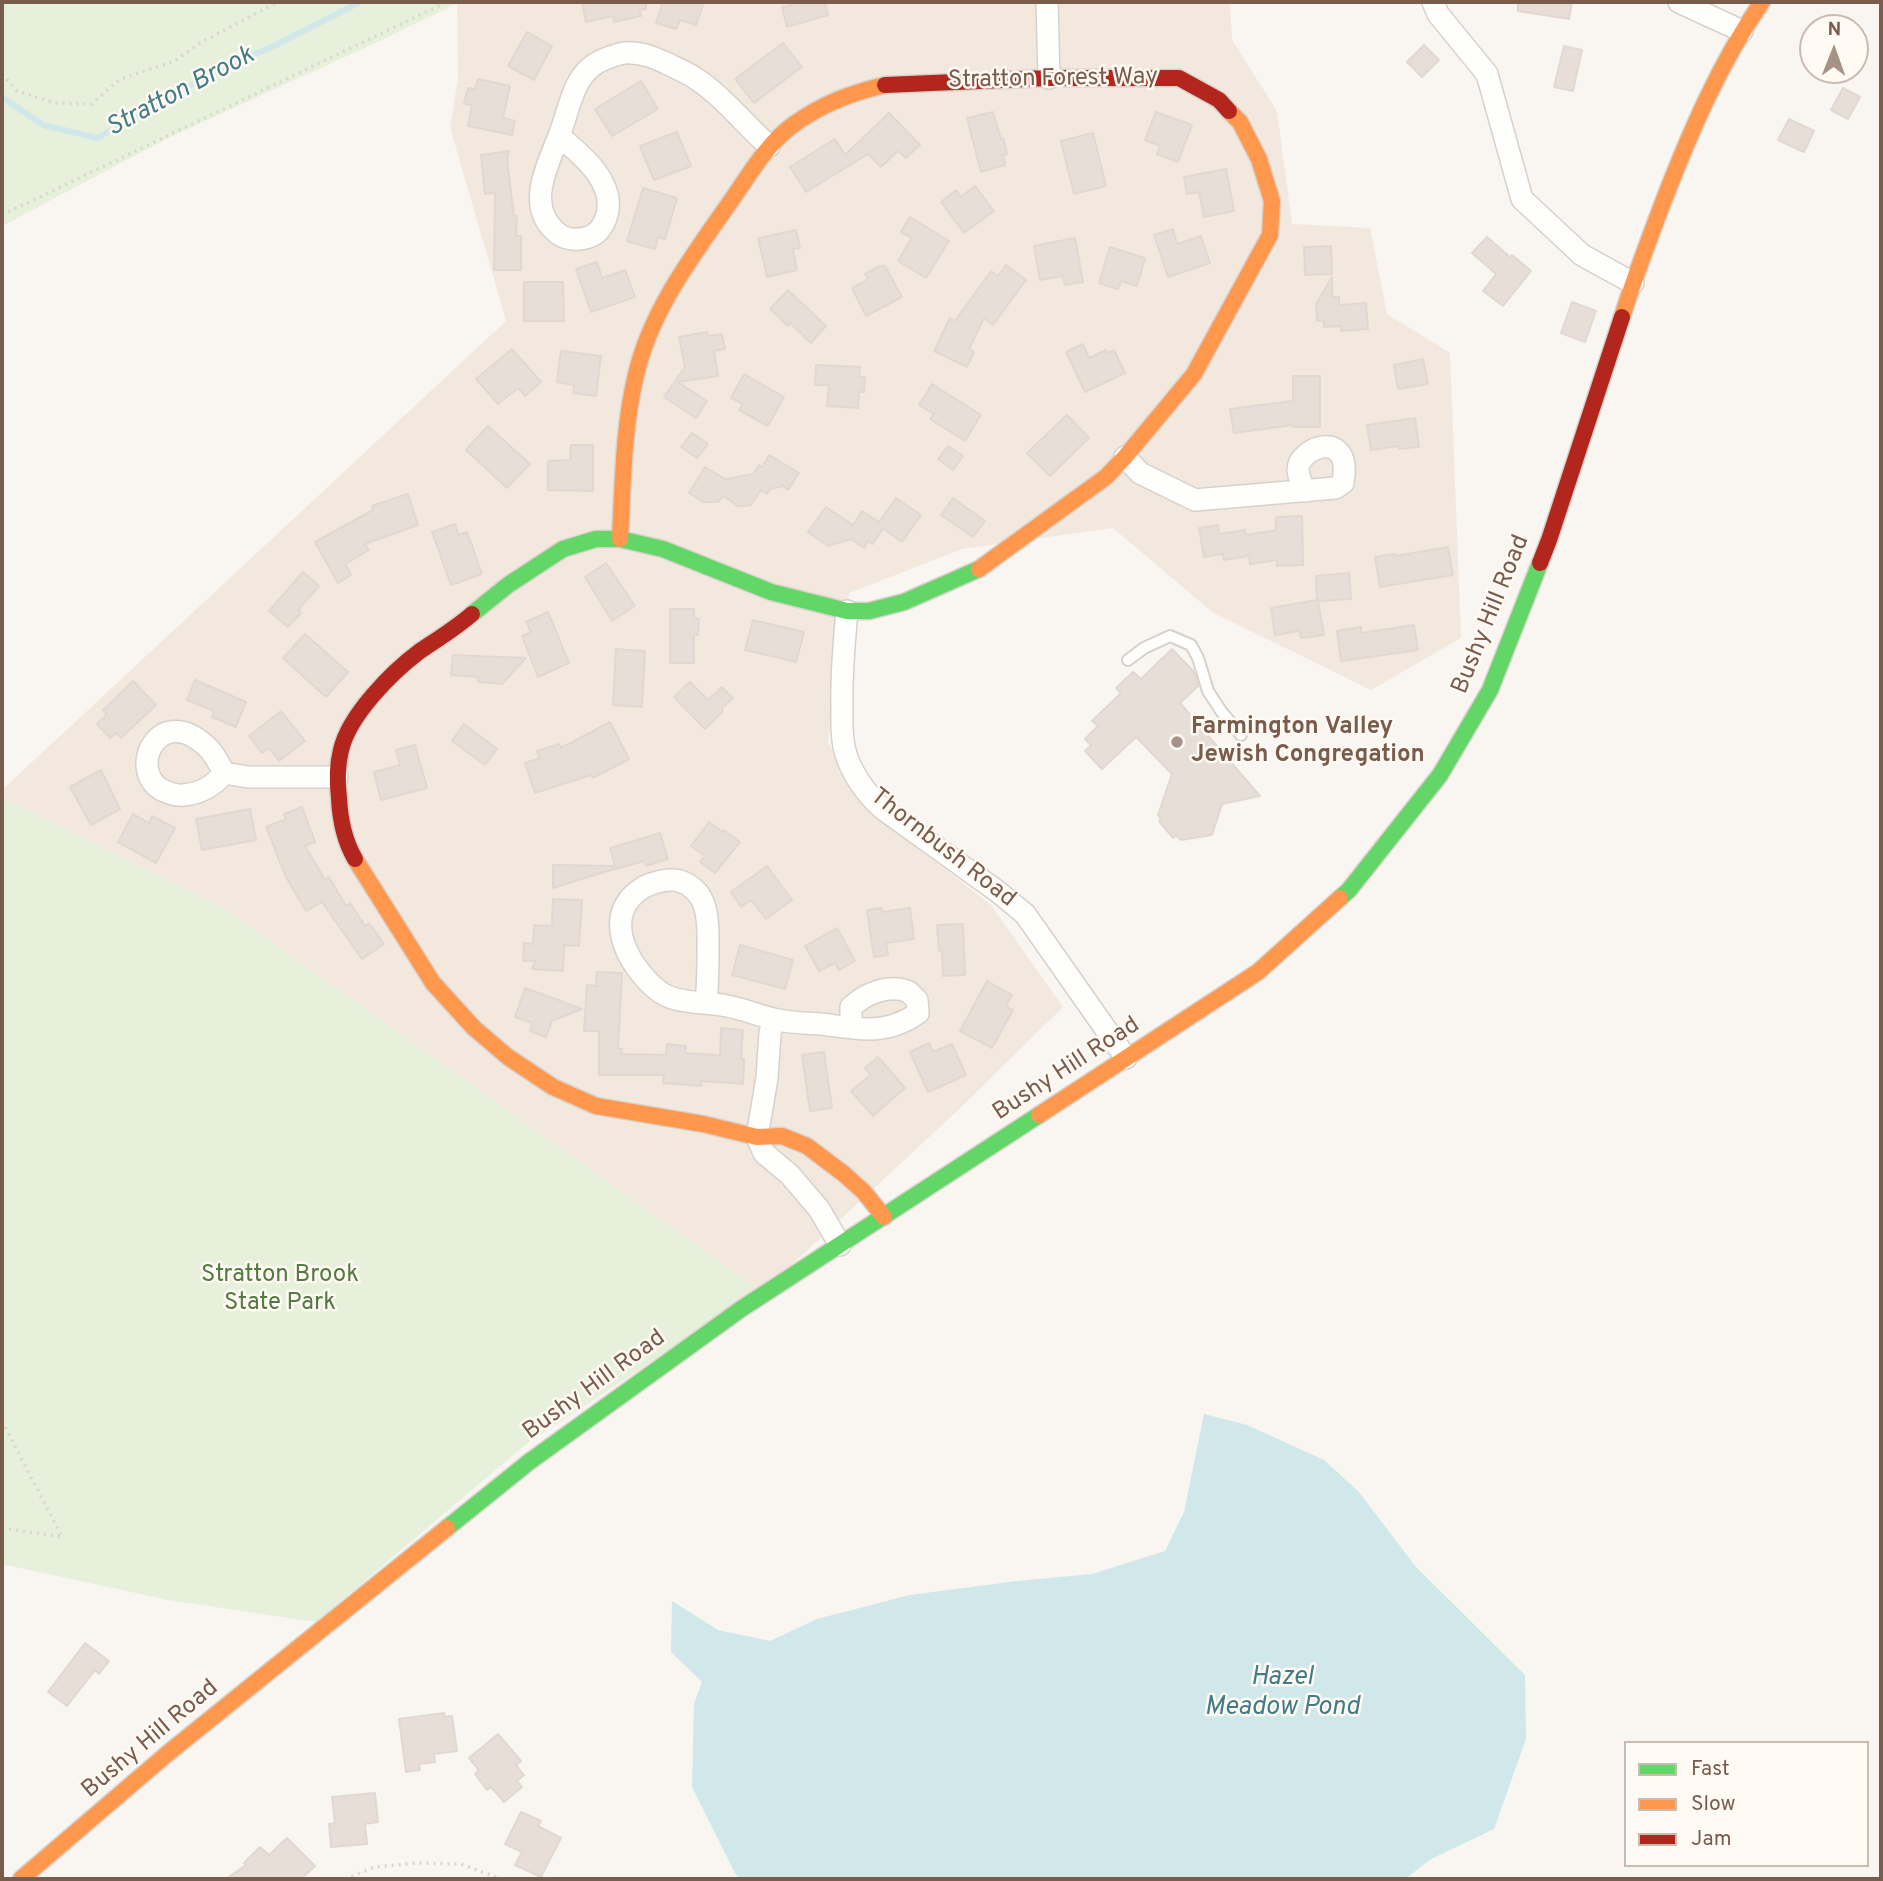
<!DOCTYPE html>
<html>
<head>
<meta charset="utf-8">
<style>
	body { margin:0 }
	#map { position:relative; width:1883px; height:1881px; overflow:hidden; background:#f9f5f0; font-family:Overpass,sans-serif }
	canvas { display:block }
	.frame { position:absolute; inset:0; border:4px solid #7a5c4d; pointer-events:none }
	.legend { position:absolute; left:1624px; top:1741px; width:245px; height:126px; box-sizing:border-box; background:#fffaf3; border:2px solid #cabbb1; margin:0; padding:9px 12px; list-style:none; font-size:21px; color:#7a5c4d }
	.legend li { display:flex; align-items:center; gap:14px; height:35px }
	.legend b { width:35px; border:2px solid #cabbb1 }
	.north { position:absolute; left:1799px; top:14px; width:70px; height:70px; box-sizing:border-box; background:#fffaf3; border:2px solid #cabbb1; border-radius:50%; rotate:1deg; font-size:19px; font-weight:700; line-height:28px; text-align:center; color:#7a5c4d }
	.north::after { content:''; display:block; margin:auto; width:24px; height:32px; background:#a69286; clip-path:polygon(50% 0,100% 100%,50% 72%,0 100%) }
</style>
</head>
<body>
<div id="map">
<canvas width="1883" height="1881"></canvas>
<div class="frame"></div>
<ul class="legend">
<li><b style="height:9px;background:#63d668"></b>Fast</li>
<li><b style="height:9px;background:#ff974d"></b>Slow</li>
<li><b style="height:9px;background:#b3261e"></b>Jam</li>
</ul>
<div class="north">N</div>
</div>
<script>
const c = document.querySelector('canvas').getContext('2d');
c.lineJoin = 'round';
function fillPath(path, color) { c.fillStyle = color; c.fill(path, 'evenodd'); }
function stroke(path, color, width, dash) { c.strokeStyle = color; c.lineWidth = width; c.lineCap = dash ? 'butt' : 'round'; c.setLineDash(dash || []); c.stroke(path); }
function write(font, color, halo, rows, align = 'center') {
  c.font = font + ' Overpass,sans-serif'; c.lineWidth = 5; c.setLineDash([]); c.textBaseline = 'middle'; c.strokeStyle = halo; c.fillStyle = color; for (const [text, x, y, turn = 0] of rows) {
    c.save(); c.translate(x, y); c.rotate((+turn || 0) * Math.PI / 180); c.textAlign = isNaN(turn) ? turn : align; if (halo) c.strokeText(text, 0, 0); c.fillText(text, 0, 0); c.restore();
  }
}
fillPath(new Path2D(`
	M460 2H1230L1232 40 1277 111 1292 224 1370 228 1387 314 1450 353 1461 638 1371 690 1212 612 1113 528 962 549 849 593 828 743 865 807 991 905 1063 1007 955 1113 762 1292 226 910 2 798V790L506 321 450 127 458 78 457 3Z`), '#f2e8de');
fillPath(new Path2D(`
	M2 2H460L382 40 170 137 2 226Z
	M2 798 226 910 762 1292 745 1300 525 1445 316 1622 168 1600 2 1564Z`), '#e7f0db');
fillPath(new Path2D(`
	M1204 1414 1247 1425 1324 1460 1358 1491 1416 1567 1525 1675 1526 1739 1494 1829 1431 1859 1405 1879H740L735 1873 692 1787 694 1704 702 1682 671 1652 672 1601 718 1630 770 1641 817 1619 910 1595 1017 1581 1092 1574 1165 1551 1184 1512Z`), '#d0e8ea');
stroke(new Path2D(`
	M2 97 43 125 97 138 216 71 278 44 360 2`), '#d0e8ea', 6);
const building = new Path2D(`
	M582 2H646V9L640 10 641 16 614 22 613 16 586 22Z
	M663 2H704L696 25 680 20 676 29 656 23Z
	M791 2H825L828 15 787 27 782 7 792 5Z
	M1518 2H1572L1569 19 1518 11Z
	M527 32 552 46 534 80 508 66Z
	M783 43 802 67 754 103 735 79Z
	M1424 45 1439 60 1422 77 1407 62Z
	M1564 46 1582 50 1573 91 1554 87Z
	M478 79 510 86 503 118 515 121 512 135 468 126 472 105 464 104 468 88 475 89Z
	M641 81 658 109 612 136 595 109Z
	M1843 88 1860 97 1848 119 1831 110Z
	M993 112 1001 139 1003 138 1007 154 1003 155 1005 165 981 172 967 118Z
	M1156 112 1192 125 1178 162 1157 154 1160 146 1145 140Z
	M889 113 920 145 906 158 898 151 881 167 868 154 806 192 790 167 835 139 845 155Z
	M1789 119 1814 131 1804 152 1778 140Z
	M677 132 691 166 654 180 640 146Z
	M1093 133 1106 186 1074 194 1061 141Z
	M509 151 507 160 514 216H517L516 236H521V270H494L495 193 485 194 481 155Z
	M1226 169 1234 211 1204 217 1199 192 1187 194 1184 177Z
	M975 186 994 211 964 233 941 202 956 190 961 197Z
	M643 188 677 198 665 239 658 237 655 249 627 241Z
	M910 217 949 241 926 278 898 261 912 238 901 232Z
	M1173 229 1177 244 1201 236 1210 263 1168 277 1154 235Z
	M796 230 800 248 793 249 797 270 767 277 758 238Z
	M1487 237 1510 257 1512 255 1531 271 1503 306 1483 291 1496 274 1472 253Z
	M1075 238 1083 282 1065 285 1063 276 1040 280 1034 246Z
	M1331 246 1332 274 1305 275 1304 247Z
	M1110 247 1145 258 1137 286 1121 281 1118 289 1099 283Z
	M597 262 602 278 625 270 635 297 591 312 576 269Z
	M1006 265 1026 280 993 325 984 318 969 349 974 352 967 367 934 351 950 318 955 321 991 271 998 276Z
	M879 266H885L902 297 866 316 852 288 868 279 865 274Z
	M1332 277V297H1339V305L1366 303 1368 329 1341 331V326L1324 327 1323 320 1317 321 1316 304Z
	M524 282H563L564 321H524Z
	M788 290 826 326 811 343 790 323 788 326 770 309Z
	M1572 302 1596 311 1585 342 1561 333Z
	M707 332 708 336 722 334 725 349 714 351 718 376 678 382 707 401 696 418 664 397 685 367 679 337Z
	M1083 344 1089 358 1106 350 1107 353 1114 350 1125 373 1085 392 1066 352Z
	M512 349 541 382 525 396 518 388 498 404 476 379Z
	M561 351 601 356 596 396 573 393 574 385 557 382Z
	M1423 359 1428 384 1398 389 1394 365Z
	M816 365 860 367 859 377H865L864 392H859L858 408 827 406 829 385H815Z
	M744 374 784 397 768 426 739 410 743 404 731 398Z
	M1293 376H1320V427H1293V425L1234 433 1230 409 1293 401Z
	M932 384 981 415 965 441 930 419 934 414 919 405Z
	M1067 415 1089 438 1050 476 1027 453Z
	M1415 418 1419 447 1399 449 1398 446 1371 450 1367 425Z
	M488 426 530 464 507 488 466 450Z
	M692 433 708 444 697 458 681 447Z
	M571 445H593V491L548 490V461L570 460Z
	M948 446 963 456 953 470 938 459Z
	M769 455 799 473 788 490 783 486 770 489 767 494 761 490 751 505 744 506H738L723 496 718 502H703L689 493 705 467 725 479 754 474 759 465 762 467Z
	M408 494 418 525 365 544 369 550 345 564 351 575 338 583 315 542 373 510 372 506Z
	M896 498 921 515 902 542 883 528 873 544 868 541 864 548 851 539 828 546 808 532 826 507 853 525 862 511 879 522Z
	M953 498 985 521 973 537 941 515Z
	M1302 516 1303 565 1277 566V560L1250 564 1249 556 1224 560 1223 554 1204 557 1199 528 1218 525 1219 534 1245 530 1246 535 1276 530V517Z
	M455 524 459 535 467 532 482 574 451 585 432 532Z
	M1448 547 1453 575 1380 587 1375 557 1394 554 1395 556Z
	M606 563 635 606 612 621 585 577Z
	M303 572 319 586 298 610 301 613 288 627 269 611Z
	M1349 573 1351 599 1318 601 1324 635 1301 638 1299 631 1275 635 1271 608 1317 600 1316 576Z
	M670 609H694V618L699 619 698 635H694V663H670Z
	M548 612 569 663 538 677 522 636 531 632 526 622Z
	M753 620 804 632 796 662 745 650Z
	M1414 625 1418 650 1341 661 1337 631 1361 627V633Z
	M305 634 348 672 326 697 283 658Z
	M616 649 645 651 642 707 613 705Z
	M1172 649 1194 672 1198 686 1180 703 1260 796 1222 804 1212 835 1181 840 1176 835 1173 838 1159 821 1161 819 1158 815 1172 774 1136 737 1102 769 1085 751 1091 745 1085 739 1098 726 1092 721 1121 693 1116 688 1133 672 1141 679Z
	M453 655 526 658 502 684 478 682V677L451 675Z
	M195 680 246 702 236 727 212 717 214 711 187 700Z
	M133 681 156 705 121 738 117 733 110 738 97 724 107 714 103 710Z
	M690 682 708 700 722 687 733 698 722 708V712L705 729 674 697Z
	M281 711 305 741 279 761 269 748 262 753 249 736Z
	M610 722 629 759 593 778 591 775 535 793 525 763 540 758 537 751 559 744 561 748Z
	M464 724 497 749 485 765 452 741Z
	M415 745 427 788 381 800 374 772 400 765 396 750Z
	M101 770 120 809 91 825 70 787Z
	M302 807 315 842 305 846 325 880 329 877 346 906 350 903 365 926 369 923 384 944 362 959 322 902 306 911 286 877 266 827 286 819 284 814Z
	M250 809 256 840 202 850 196 819Z
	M133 814 149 823 152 816 175 828 156 863 118 842Z
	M709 822 723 832 724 830 740 842 715 873 700 862 705 856 691 846Z
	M660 833 668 859 646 866 644 861 616 869 610 848Z
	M553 865 614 866V869L553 888Z
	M767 866 792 900 766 919 751 900 741 907 731 892Z
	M553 899 582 900 579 946 564 945 563 971 532 969 535 961H523L524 943 533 944 534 925 552 926Z
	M881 908 882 912 910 908 914 939 886 943 888 955 874 957 867 910Z
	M963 924 965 975 943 976 942 951H939L937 925Z
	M837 928 855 961 839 970 835 963 819 971 805 946Z
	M740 945 793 960 785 989 732 975Z
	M597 972 622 973 618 1049H622L621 1054 666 1055 667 1044 686 1046 685 1053 720 1055 721 1028 743 1030 741 1059H744L743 1084 701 1081V1086L663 1083 664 1075H599V1031H584L587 985 596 986Z
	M987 981 1012 995 1006 1006 1013 1010 992 1048 960 1031Z
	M525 988 582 1009 552 1021 546 1037 530 1031 532 1023 515 1017Z
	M929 1043 933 1052 952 1044 966 1075 928 1092 910 1052Z
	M824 1052 832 1108 810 1111 802 1055Z
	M878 1057 905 1088 873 1116 851 1091 871 1075 865 1068Z
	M85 1643 109 1661 99 1674 95 1670 67 1706 48 1692Z
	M444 1713 445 1717 452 1716 457 1751 434 1754 435 1762 419 1764 420 1770 406 1772 399 1719Z
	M498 1734 521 1761 516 1765 524 1775 517 1781 522 1787 504 1802 491 1787 487 1790 475 1774 479 1770 469 1758Z
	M375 1793 378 1822 365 1824 367 1844 331 1847 329 1824 335 1823 332 1797Z
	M521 1812 541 1821 538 1826 561 1838 541 1877 515 1865 522 1852 505 1844Z
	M287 1838 315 1866 301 1879H226L246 1865 244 1863 260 1847 269 1855Z`);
fillPath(building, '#e6ded7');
stroke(building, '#e2d8d2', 2);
const lane = new Path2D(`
	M1128 660 1144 648 1170 636 1191 645 1198 658 1208 691 1221 711 1241 735`);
const street = new Path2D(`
	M1047 2 1049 78
	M1433 2 1438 14 1487 74 1522 199 1582 255 1633 283
	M1679 2 1742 31
	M559 136C582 155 618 184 606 218 603 226 598 234 589 237 577 241 564 240 555 231 525 204 549 163 560 133 571 105 573 71 605 59 613 56 622 52 631 53 644 53 655 58 666 63 676 68 686 72 695 78 723 96 744 124 769 146
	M1125 457 1140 473 1195 500 1335 488 1343 483C1353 427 1299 447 1298 469 1298 477 1302 484 1305 491
	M847 611C844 643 841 676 842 708 842 722 841 737 845 751 851 773 866 794 883 809L997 891 1025 914 1126 1058
	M224 773C214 786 199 794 183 795 175 796 169 793 162 790 126 770 160 698 210 750 215 756 220 765 224 773L248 777H337
	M706 1002C708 985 708 967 708 949 708 924 711 892 680 881 669 878 654 882 644 887 600 913 626 963 656 989 674 1005 704 1001 727 1006 743 1009 758 1015 773 1019 789 1023 805 1023 821 1024 837 1026 853 1029 869 1029 886 1029 904 1023 918 1013L917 1000C916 999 909 992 909 992 889 983 865 994 851 1007V1027
	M774 1019 770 1033 767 1078 757 1137 764 1153 790 1175 819 1209 840 1245`);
const fast = new Path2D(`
	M472 614 508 585 563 549 596 539H620L663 549 771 592 847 611H869L904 602 979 569
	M1340 898 1349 890 1440 775 1490 690 1540 563
	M447 1528 529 1462 741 1309 1039 1115`);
const slow = new Path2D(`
	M1622 317C1634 279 1648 242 1662 205 1689 135 1719 64 1762 2
	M620 539C623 484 623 428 636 375 651 309 695 253 733 198 751 172 767 144 793 125 822 104 851 93 885 85
	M979 569 1106 477 1125 457 1194 374 1270 235 1272 201 1259 159 1240 122 1229 111
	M355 859 433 983 474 1028 508 1057 553 1087 596 1106 703 1124 757 1137 782 1136 807 1146 844 1174 864 1192 884 1217
	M1039 1115 1258 972 1340 898
	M21 1879 167 1754 447 1528`);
const jam = new Path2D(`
	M885 85 1049 78H1179L1219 100 1229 111
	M1540 563 1549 540 1622 317
	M355 859C344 840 340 819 339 798 337 781 337 766 341 750 349 715 392 672 420 651 438 639 456 628 472 614`);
stroke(lane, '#d7d1cb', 14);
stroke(street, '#d7d1cb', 24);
stroke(fast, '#d9d2cb', 19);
stroke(slow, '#d9d2cb', 19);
stroke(jam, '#d9d2cb', 19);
stroke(new Path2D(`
	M2 74 17 91 55 103 92 104 120 79 175 61 200 43 278 2
	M2 215 447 2
	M2 1421 62 1537 2 1528
	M345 1879 375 1867 416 1863 461 1864 501 1879`), '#dcd5d0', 3.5, [2, 5]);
stroke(lane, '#fefefd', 10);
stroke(street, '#fefefd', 21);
stroke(fast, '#63d668', 16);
stroke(slow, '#ff974d', 16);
stroke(jam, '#b3261e', 16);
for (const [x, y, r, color] of [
	[1177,742,7,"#a69286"]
]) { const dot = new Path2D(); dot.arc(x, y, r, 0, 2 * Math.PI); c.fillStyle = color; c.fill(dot); stroke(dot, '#fffaf3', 2.5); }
write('24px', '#7a5c4d', '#fffaf3', [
	["Stratton Forest Way",1053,80,-1],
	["Bushy Hill Road",1492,615,-68],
	["Thornbush Road",942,849,38],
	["Bushy Hill Road",1067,1070,-33],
	["Bushy Hill Road",595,1386,-36],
	["Bushy Hill Road",151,1740,-40]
]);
write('bold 24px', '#7a5c4d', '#fffaf3', [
	["Farmington Valley",1191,728],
	["Jewish Congregation",1191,756]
], 'left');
write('24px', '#537a41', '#fffaf3', [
	["Stratton Brook",280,1276],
	["State Park",280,1304]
]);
write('italic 26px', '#437c86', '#fffaf3', [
	["Stratton Brook",181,93,-28],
	["Hazel",1282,1679],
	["Meadow Pond",1282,1709]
]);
</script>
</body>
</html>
